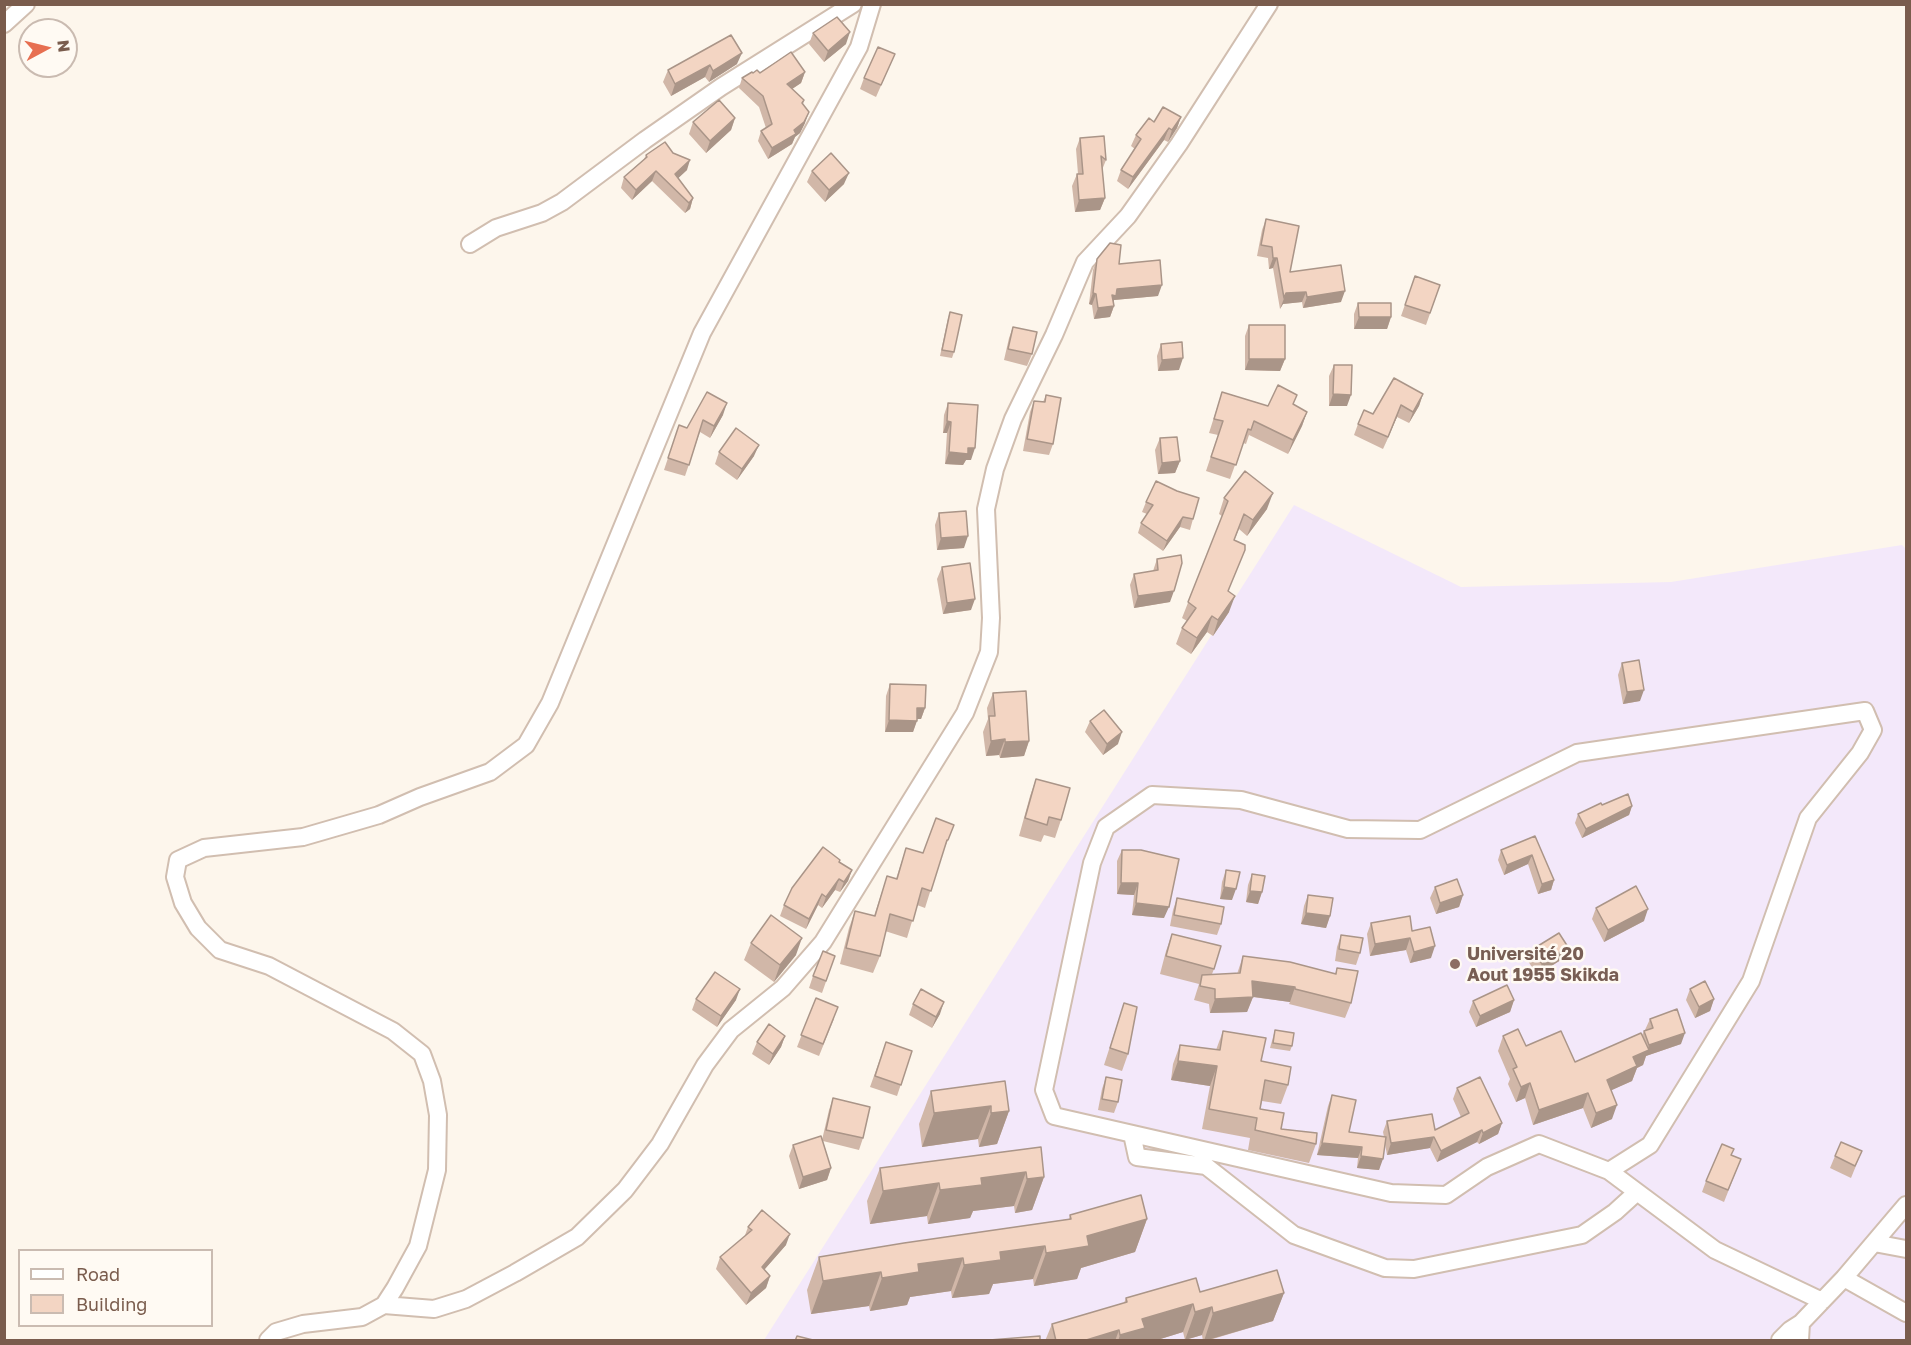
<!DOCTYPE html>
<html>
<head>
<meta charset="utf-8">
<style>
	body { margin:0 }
	#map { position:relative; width:1911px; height:1345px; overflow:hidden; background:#fdf6ec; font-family:"Golos Text",sans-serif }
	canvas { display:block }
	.frame { position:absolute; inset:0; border:6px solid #7a5c4d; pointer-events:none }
	.legend { position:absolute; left:18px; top:1249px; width:195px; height:78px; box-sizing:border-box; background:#fffaf3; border:2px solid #cabbb1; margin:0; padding:8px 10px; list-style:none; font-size:18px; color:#7a5c4d }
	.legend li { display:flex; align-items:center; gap:12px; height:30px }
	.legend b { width:30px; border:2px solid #cabbb1 }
	.north { position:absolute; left:18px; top:18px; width:60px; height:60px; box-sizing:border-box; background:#fffaf3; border:2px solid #cabbb1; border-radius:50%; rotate:83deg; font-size:16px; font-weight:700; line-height:24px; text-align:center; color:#7a5c4d }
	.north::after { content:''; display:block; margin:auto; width:21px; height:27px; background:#e76f51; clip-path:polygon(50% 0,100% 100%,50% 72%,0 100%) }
</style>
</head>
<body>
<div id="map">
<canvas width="1911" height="1345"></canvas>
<div class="frame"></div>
<ul class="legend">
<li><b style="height:8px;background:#fff"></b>Road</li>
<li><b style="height:16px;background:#f3d5c3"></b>Building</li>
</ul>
<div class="north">N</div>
</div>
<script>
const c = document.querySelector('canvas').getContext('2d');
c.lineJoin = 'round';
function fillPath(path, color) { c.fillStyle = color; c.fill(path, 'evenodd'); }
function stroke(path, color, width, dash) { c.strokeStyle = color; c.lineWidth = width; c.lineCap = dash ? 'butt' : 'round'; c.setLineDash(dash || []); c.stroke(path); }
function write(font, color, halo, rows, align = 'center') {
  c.font = font + ' "Golos Text",sans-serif'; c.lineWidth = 5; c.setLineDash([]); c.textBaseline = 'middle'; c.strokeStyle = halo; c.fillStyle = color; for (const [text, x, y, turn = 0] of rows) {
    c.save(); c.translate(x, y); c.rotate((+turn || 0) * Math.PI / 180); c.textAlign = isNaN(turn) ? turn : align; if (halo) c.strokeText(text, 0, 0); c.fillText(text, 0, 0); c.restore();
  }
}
fillPath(new Path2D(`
	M1294 505 1461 587 1671 582 1902 545 1906 549V1340H764Z`), '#f3e8fa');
const minor = new Path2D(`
	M4 24 26 4
	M470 244 496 228 542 213 562 202 645 140 721 87 853 4
	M1132 1134 1137 1157 1206 1166 1294 1235 1385 1268 1414 1269 1582 1235 1615 1212 1637 1192
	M1609 1171 1539 1144 1487 1167 1446 1195 1391 1193 1054 1116 1044 1090 1092 863 1106 827 1152 795 1241 800 1348 829 1420 830 1577 753 1865 711 1873 730 1860 753 1808 818 1751 981 1650 1145 1609 1171 1715 1250 1822 1301
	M1874 1243 1906 1249
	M1844 1278 1906 1313
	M384 1305 434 1309 466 1299 515 1273 577 1237 625 1190 660 1144 705 1065 731 1030 783 988 823 942 965 713 989 652 991 618 986 509 995 469 1013 419 1054 335 1085 262 1128 216 1179 144 1269 4
	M1801 1323 1844 1278 1906 1205
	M268 1340 276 1332 303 1324 362 1317 384 1305 395 1288 418 1246 437 1170 438 1115 432 1081 422 1054 393 1031 269 966 220 950 198 928 183 903 175 877 178 860 204 848 303 837 379 815 420 797 490 772 526 745 550 703 702 333 859 47 872 4
	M1780 1340 1790 1330 1801 1323 1800 1340`);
stroke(minor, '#d1beb0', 20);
stroke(minor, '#fff', 16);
fillPath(new Path2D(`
	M813 33 846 44 824 62 809 44Z
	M731 35 737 64 709 82 705 77 671 96 663 82 668 70Z
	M895 54 876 97 860 89 864 78Z
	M805 72 801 83 792 89 804 100 803 104 805 123 800 133 795 137 792 144 768 159 758 141 761 131 766 128 759 107 739 88 742 78 760 73Z
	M1181 117 1177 128 1168 142 1164 140 1128 189 1117 181 1121 170 1135 149 1131 146 1136 135 1154 122Z
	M735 118 731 130 706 153 689 134 693 122Z
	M1080 138 1106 160 1102 170 1105 198 1100 210 1075 212 1072 186 1077 174H1078L1076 149Z
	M673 153 687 170 678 178 693 198 690 209 685 213 652 181 632 200 621 188 624 177 644 159 646 155Z
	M812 171 844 184 825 202 807 182Z
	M1266 219 1290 272 1341 302 1303 308 1302 302 1283 304 1280 309 1273 268 1269 269 1268 258 1257 256 1262 230Z
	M1097 259 1119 264 1158 296 1114 300 1113 303 1114 306 1110 317 1094 319 1092 305 1089 304 1093 270Z
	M1415 276 1440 285 1426 325 1401 316Z
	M1358 303 1391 317 1387 329H1354V314Z
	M950 312 954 352 952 358 940 356 948 318Z
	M1249 325 1285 359 1280 371 1245 370V336Z
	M1013 327 1032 354 1027 366 1004 360 1009 338Z
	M1161 344 1179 370 1158 371 1157 356Z
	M1334 365 1347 406H1329V376Z
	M707 392 723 415 710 438 700 432 685 476 664 470 679 425 687 428Z
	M1222 392 1268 406 1293 405 1307 412 1302 426 1288 454 1249 435 1246 444 1243 443 1230 479 1206 471 1218 435 1209 433Z
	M1423 394 1419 406 1409 423 1397 417 1383 449 1354 435 1358 424 1373 414Z
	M1046 395 1053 444 1049 455 1023 451 1030 412 1034 401 1043 402Z
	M948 403 971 460H966L963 465 945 464 947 433H943L944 415Z
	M1160 438 1180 461 1175 473 1158 474 1155 450Z
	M719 452 754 456 737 480 715 464Z
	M1224 498 1267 509 1247 536 1239 529 1234 541 1229 591V612L1213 636 1207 632 1191 654 1176 644 1182 628 1187 621 1182 618 1222 516 1219 514Z
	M1146 502 1193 519 1190 530 1180 527 1163 551 1138 533 1141 523 1147 514 1142 512Z
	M939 513 964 548 937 550 935 525Z
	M1157 559 1170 602 1134 608 1130 585 1134 574 1153 571Z
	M942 567 971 610 943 614 937 579Z
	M1622 663 1640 701 1623 704 1618 675Z
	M890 684 925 708 921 719H917L913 732H885L886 696Z
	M993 693 1029 741 1024 756 1000 758 999 755 986 756 983 732 988 719 987 708Z
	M1090 721 1118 744 1103 755 1085 732Z
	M1036 779 1061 820 1055 838 1044 835 1041 842 1019 836 1030 796Z
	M1602 805 1632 806 1629 815 1582 838 1575 823 1578 814Z
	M954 825 941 857 925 908 917 905 907 938 885 931 880 956 873 973 840 964 849 928 855 911 874 916 887 876 896 879 906 848 923 853Z
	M1535 836 1554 880 1551 890 1538 894 1528 864 1504 875 1498 860 1501 850Z
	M1122 850 1164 918 1132 915 1134 895 1117 894V861Z
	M852 870 848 881 840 892 835 890 822 908 818 905 806 929 780 916 784 905Z
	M1226 870 1232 900 1220 899 1222 882Z
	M1252 874 1262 892 1258 904 1246 902 1248 885Z
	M1435 887 1463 895 1459 907 1436 914 1430 898Z
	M1308 895 1330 916 1326 928 1301 924 1304 906Z
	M1177 898 1221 924 1217 935 1170 926 1173 910Z
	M1596 908 1644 921 1604 942 1592 919Z
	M1371 923 1412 931 1431 958 1410 963 1406 950 1370 956 1367 934Z
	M1172 934 1214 969 1212 974H1237L1243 956 1335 974 1337 968 1351 1003 1345 1018 1289 1004 1290 1002 1253 997 1247 1012 1210 1013 1209 1004 1194 1000 1199 984 1160 974 1166 951Z
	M1341 935 1360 953 1356 965 1335 961 1337 947Z
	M751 943 796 955 774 982 744 960Z
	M1568 947 1564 958 1537 975 1528 961 1533 949Z
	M835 956 822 993 809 988 813 976Z
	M1690 989 1714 999 1710 1011 1695 1018 1686 1000Z
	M816 998 834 1019 819 1056 797 1047Z
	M696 999 736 1000 717 1027 692 1010Z
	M1514 1000 1510 1012 1476 1027 1469 1012 1473 1001Z
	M1124 1003 1128 1054 1122 1071 1104 1065Z
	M913 1004 940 1014 932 1028 909 1015Z
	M1650 1019 1681 1044 1646 1056 1643 1065 1637 1068 1632 1081 1611 1090 1612 1119 1591 1128 1583 1108 1533 1125 1525 1098 1516 1102 1508 1084 1510 1079 1498 1051 1503 1036 1526 1046 1575 1062 1642 1035 1644 1031 1645 1030Z
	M1275 1030 1292 1046 1290 1051 1270 1048Z
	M1223 1031 1261 1061 1288 1085 1281 1104 1262 1101 1260 1109 1281 1129 1316 1144 1309 1163 1248 1150 1250 1138 1202 1129 1210 1086 1171 1080 1173 1064 1180 1045 1216 1050Z
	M785 1036 781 1047 769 1065 752 1054 757 1042Z
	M886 1042 912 1051 897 1096 870 1087Z
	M1106 1077 1118 1102 1114 1113 1098 1110 1102 1089Z
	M1457 1088 1502 1123 1498 1134 1479 1144 1477 1142 1437 1162 1430 1148 1387 1155 1385 1144 1379 1170 1357 1168 1358 1158 1317 1155 1328 1106 1332 1095 1349 1132 1384 1137 1383 1132 1387 1121 1435 1130 1461 1117 1453 1099Z
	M931 1091 1009 1111 997 1144 979 1147 978 1139 922 1147 919 1124Z
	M833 1098 863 1138 859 1150 823 1141 831 1168 827 1180 799 1189 789 1156 793 1145 822 1140 829 1110Z
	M1041 1147 1044 1177 1032 1210 1015 1213 1014 1206 973 1211 970 1218 928 1224 927 1216 870 1224 867 1201 880 1168Z
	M1862 1151 1851 1178 1830 1168 1835 1156Z
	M1731 1155 1741 1159 1724 1202 1702 1192 1706 1181Z
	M1070 1215 1147 1219 1135 1252 1081 1268 1077 1279 1034 1286 1033 1279 993 1284 989 1294 952 1298 951 1291 910 1297 907 1305 870 1311 869 1306 811 1314 807 1290 819 1257 1069 1219Z
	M748 1227 786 1245 764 1270 770 1276 766 1288 746 1305 716 1269 720 1257 744 1238Z
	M1200 1292 1284 1293 1273 1321 1206 1341H1203L1202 1335 1185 1340 1183 1332 1154 1341H1045L1052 1324 1124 1303 1126 1298Z`), '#d1b7a8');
fillPath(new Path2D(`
	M850 32 846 44 824 62 828 51Z
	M742 53 737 64 709 82 713 71Z
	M710 65 705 77 671 96 675 84Z
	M805 72 801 83 783 95 787 84Z
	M809 112 805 123 800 133 795 137 792 144 768 159 772 148 794 130Z
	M1181 117 1177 128 1168 142 1172 130Z
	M735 118 731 130 706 153 710 141Z
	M1169 128 1164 140 1128 189 1133 177Z
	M690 160 687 170 672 184 675 174Z
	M656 171 652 181 632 200 636 190Z
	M849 173 844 184 825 202 829 190Z
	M693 198 690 209 685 213 689 203Z
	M1105 198 1100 210 1075 212 1079 200Z
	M1273 258H1277L1273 268 1269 269Z
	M1162 285 1158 296 1114 300 1112 306H1114L1110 317 1094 319 1098 308 1112 295 1117 289Z
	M1345 291 1341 302 1303 308 1307 297Z
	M1306 292 1302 302 1283 304 1280 309 1286 293Z
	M1093 293 1096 294 1092 305 1089 304Z
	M1359 317H1391L1387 329H1354Z
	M1183 358 1179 370 1158 371 1162 360Z
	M1249 359H1285L1280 371 1245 370Z
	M1333 394 1351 395 1347 406H1329Z
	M1423 394 1419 406 1409 423 1413 412Z
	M727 403 723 415 710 438 714 426Z
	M1401 405 1397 417 1383 449 1388 437Z
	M1307 412 1302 426 1288 454 1293 440Z
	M947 421 951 422 947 433H943Z
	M759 445 754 456 737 480 742 469Z
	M968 448H975L971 460H966L963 465 945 464 949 452Z
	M1180 461 1175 473 1158 474 1162 463Z
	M1273 493 1267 509 1247 536 1253 520Z
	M1183 517 1180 527 1163 551 1167 541Z
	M968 536 964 548 937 550 941 538Z
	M1174 591 1170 602 1134 608 1138 596Z
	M1235 596 1229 612 1213 636 1218 620Z
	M975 599 971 610 943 614 947 603Z
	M1212 616 1207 632 1191 654 1197 638Z
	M1644 690 1640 701 1623 704 1627 692Z
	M917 708H925L921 719H913Z
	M889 720 917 721 913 732H885Z
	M1122 732 1118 744 1103 755 1107 744Z
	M1005 739 999 755 986 756 991 741Z
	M1029 741 1024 756 1000 758 1005 742Z
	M1632 806 1629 815 1582 838 1586 829Z
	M1532 855 1528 864 1504 875 1507 865Z
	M852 870 848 881 840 892 844 882Z
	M839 879 835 890 822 908 826 897Z
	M1554 880 1551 890 1538 894 1542 884Z
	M1121 883H1138L1134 895 1117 894Z
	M1224 887 1236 889 1232 900 1220 899Z
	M1250 891 1262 892 1258 904 1246 902Z
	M822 894 818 905 806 929 809 919Z
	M1463 895 1459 907 1436 914 1440 903Z
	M1136 903 1169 907 1164 918 1132 915Z
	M1648 909 1644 921 1604 942 1608 930Z
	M1306 913 1330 916 1326 928 1301 924Z
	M802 938 796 955 774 982 780 965Z
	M1410 938 1406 950 1370 956 1375 944Z
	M1435 946 1431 958 1410 963 1414 952Z
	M1568 947 1564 958 1537 975 1542 964Z
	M1252 981 1295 987 1290 1002 1247 996Z
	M740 989 736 1000 717 1027 721 1016Z
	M1253 997 1247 1012 1210 1013 1215 999Z
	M1714 999 1710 1011 1695 1018 1699 1007Z
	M1514 1000 1510 1012 1476 1027 1480 1016Z
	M944 1002 940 1014 932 1028 936 1017Z
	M1685 1033 1681 1044 1646 1056 1643 1065 1637 1068 1632 1081 1601 1095 1607 1080 1633 1057 1647 1051 1649 1045Z
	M785 1036 781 1047 769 1065 773 1054Z
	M1178 1061 1217 1066 1210 1086 1171 1080Z
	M1530 1083 1525 1098 1516 1102 1521 1087Z
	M1588 1093 1583 1108 1533 1125 1539 1110Z
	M1617 1105 1612 1119 1591 1128 1596 1113Z
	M991 1106 978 1139 922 1147 934 1113Z
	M1009 1111 997 1144 979 1147 991 1113Z
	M1502 1123 1498 1134 1479 1144 1483 1133Z
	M1482 1130 1477 1142 1437 1162 1441 1151Z
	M1434 1137 1430 1148 1387 1155 1391 1143Z
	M1322 1143 1362 1147 1358 1158 1317 1155Z
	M1361 1156 1383 1159 1379 1170 1357 1168Z
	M831 1168 827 1180 799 1189 803 1177Z
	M1026 1172 1014 1206 973 1211 970 1218 928 1224 940 1190 981 1178Z
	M1044 1177 1032 1210 1015 1213 1027 1179Z
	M939 1183 927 1216 870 1224 883 1191Z
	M1147 1219 1135 1252 1081 1268 1077 1279 1034 1286 1046 1253 1087 1236Z
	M790 1234 786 1245 757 1278 762 1267Z
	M1045 1246 1033 1279 993 1284 989 1294 952 1298 964 1265 1000 1252Z
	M963 1258 951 1291 910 1297 907 1305 870 1311 882 1278 918 1264Z
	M881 1272 869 1306 811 1314 823 1281Z
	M770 1276 766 1288 746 1305 751 1293Z
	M1284 1293 1273 1321 1204 1341 1213 1313Z
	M1193 1304 1183 1332 1154 1341H1118L1120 1335 1142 1319Z
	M1212 1307 1202 1335 1185 1340 1195 1312Z
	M1119 1330 1115 1341H1083Z`), '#aa9588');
const building = new Path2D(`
	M837 17 850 32 828 51 813 33Z
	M731 35 742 53 713 71 710 65 675 84 668 70Z
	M878 47 895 54 881 85 864 78Z
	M791 52 805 72 787 84 804 100 802 103 809 112 804 122 794 130 796 134 772 148 761 131 772 124 763 96 742 78 752 72 753 73 757 70 760 73Z
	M719 100 735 118 710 141 693 122Z
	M1163 107 1181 117 1172 130 1169 128 1133 177 1121 170 1141 139 1136 135 1149 118 1154 122Z
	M1104 136 1106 160 1101 156 1105 198 1079 200 1077 174H1083L1080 138Z
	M665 142 673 153 690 160 675 174 693 198 689 203 656 171 636 190 624 177 647 157 646 155Z
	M831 153 849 173 829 190 812 171Z
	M1266 219 1299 226 1290 272 1341 265 1345 291 1307 297 1306 292 1286 293 1284 298 1277 258H1273L1272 247 1261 245Z
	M1110 243 1121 245 1119 264 1160 260 1162 285 1117 289 1116 296 1112 295 1114 306 1098 308 1096 294 1093 293 1097 259Z
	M1415 276 1440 285 1430 313 1405 305Z
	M1358 303H1391V317H1359Z
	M950 312 962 315 954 352 942 350Z
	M1249 325H1285V359H1249Z
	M1013 327 1037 332 1032 354 1008 349Z
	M1182 342 1183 358 1162 360 1161 344Z
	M1334 365H1352L1351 395 1333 394Z
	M1394 378 1423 394 1413 412 1401 405 1388 437 1358 424 1364 410 1373 414Z
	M1278 385 1297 395 1293 404 1307 412 1293 440 1254 421 1251 430 1248 429 1236 465 1211 457 1223 421 1214 419 1222 392 1268 406Z
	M707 392 727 403 714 426 703 420 689 465 668 458 679 425 687 428Z
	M1046 395 1061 398 1053 444 1027 439 1034 401 1045 402Z
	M948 403 978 405 975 448H968V454L949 452 951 422 947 421Z
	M736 428 759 445 742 469 719 452Z
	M1177 437 1180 461 1162 463 1160 438Z
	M1245 471 1273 493 1253 520 1244 514 1234 540 1245 545V550L1228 591 1235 596 1218 620 1212 616 1197 638 1182 628 1196 608 1188 602 1228 501 1224 498Z
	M1156 481 1177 491 1199 498 1193 519 1183 517 1167 541 1141 523 1153 505 1146 502Z
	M966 511 968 536 941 538 939 513Z
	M1181 555 1182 563 1174 591 1138 596 1134 574 1158 570 1157 559Z
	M970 563 975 599 947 603 942 567Z
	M1639 660 1644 690 1627 692 1622 663Z
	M890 684 926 685 925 708H917V721L889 720Z
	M1026 691 1029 741 1005 742V739L991 741 989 716H995L993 693Z
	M1104 710 1122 732 1107 744 1090 721Z
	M1036 779 1070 788 1061 820 1049 817 1047 825 1025 818Z
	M1628 794 1632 806 1586 829 1578 814 1601 803 1602 805Z
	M936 818 954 825 948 840H947L931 891 922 888 913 921 890 914 880 956 846 948 855 911 875 916 887 876 897 879 906 848 923 853Z
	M1535 836 1554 880 1542 884 1532 855 1507 865 1501 850Z
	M823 847 840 860 839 862 852 870 844 882 839 879 826 897 822 894 809 919 784 905 792 888Z
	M1122 850H1141L1179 859 1169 907 1136 903 1138 883H1121Z
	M1226 870 1240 872 1236 889 1224 887Z
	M1252 874 1265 876 1262 892 1250 891Z
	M1457 879 1463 895 1440 903 1435 887Z
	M1636 886 1648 909 1608 930 1596 908Z
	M1308 895 1333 898 1330 916 1306 913Z
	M1177 898 1224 907 1221 924 1174 915Z
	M771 915 802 938 780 965 751 943Z
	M1410 916 1412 931 1430 927 1435 946 1414 952 1410 938 1375 944 1371 923Z
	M1559 933 1568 947 1542 964 1533 949Z
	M1172 934 1221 946 1214 969 1166 956Z
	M1341 935 1363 938 1360 953 1339 949Z
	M823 951 835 956 826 981 813 976Z
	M1243 956 1290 962 1336 974 1337 968 1358 971 1351 1003 1295 989V987L1252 981 1253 997 1215 999V989L1200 986 1202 975 1240 973Z
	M715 972 740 989 721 1016 696 999Z
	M1705 981 1714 999 1699 1007 1690 989Z
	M1507 985 1514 1000 1480 1016 1473 1001Z
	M921 989 944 1002 936 1017 913 1004Z
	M816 998 838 1007 823 1044 801 1035Z
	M1124 1003 1137 1007 1128 1054 1110 1048Z
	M1677 1009 1685 1033 1649 1045 1644 1031 1653 1028 1650 1019Z
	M769 1024 785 1036 773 1054 757 1042Z
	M1518 1029 1526 1046 1561 1031 1575 1062 1641 1033 1649 1050 1633 1057 1637 1066 1607 1080 1617 1105 1596 1113 1588 1093 1539 1110 1530 1083 1521 1087 1513 1069 1517 1067 1503 1036Z
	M1275 1030 1294 1033 1292 1046 1273 1043Z
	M1223 1031 1266 1038 1261 1061 1291 1067 1288 1085 1265 1080 1260 1109 1284 1113 1281 1129 1317 1133 1316 1144 1255 1130 1257 1118 1209 1109 1217 1066 1178 1061 1180 1045 1220 1050Z
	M886 1042 912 1051 901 1085 875 1076Z
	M1106 1077 1122 1080 1118 1102 1102 1099Z
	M1480 1077 1502 1123 1483 1133 1482 1130 1441 1151 1434 1137 1391 1143 1387 1121 1432 1114 1435 1130 1469 1113 1457 1088Z
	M1005 1081 1009 1111 991 1113V1106L934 1113 931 1091Z
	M1332 1095 1356 1100 1349 1132 1386 1137 1383 1159 1361 1156 1362 1147 1322 1143Z
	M833 1098 870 1107 863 1138 826 1130Z
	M821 1136 831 1168 803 1177 793 1145Z
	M1841 1142 1862 1151 1855 1166 1835 1156Z
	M1722 1144 1734 1149 1731 1155 1741 1159 1728 1190 1706 1181Z
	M1041 1147 1044 1177 1027 1179 1026 1172 981 1178 982 1185 940 1190 939 1183 883 1191 880 1168Z
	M1141 1195 1147 1219 1087 1236 1089 1246 1046 1253 1045 1246 1000 1252 1001 1260 964 1265 963 1258 918 1264 919 1272 882 1278 881 1272 823 1281 819 1257 904 1243 1071 1219 1070 1215Z
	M762 1210 790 1234 762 1267 770 1276 751 1293 720 1257 752 1230 748 1227Z
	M1277 1270 1284 1293 1213 1313 1212 1307 1195 1312 1193 1304 1142 1319 1145 1328 1120 1335 1119 1330 1083 1341H1056L1052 1324 1127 1302 1126 1298 1196 1278 1200 1292Z
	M797 1336 817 1341H795Z
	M1040 1336V1341H977Z`);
fillPath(building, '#f3d5c3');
stroke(building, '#aa9588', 1.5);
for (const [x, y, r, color] of [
	[1455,964,6,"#8d6e63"]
]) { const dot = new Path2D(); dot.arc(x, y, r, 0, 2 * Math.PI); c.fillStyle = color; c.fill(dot); stroke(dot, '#fffaf3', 2); }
write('bold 18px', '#785e54', '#fffaf3', [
	["Université 20",1467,954],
	["Aout 1955 Skikda",1467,975]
], 'left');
</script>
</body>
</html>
